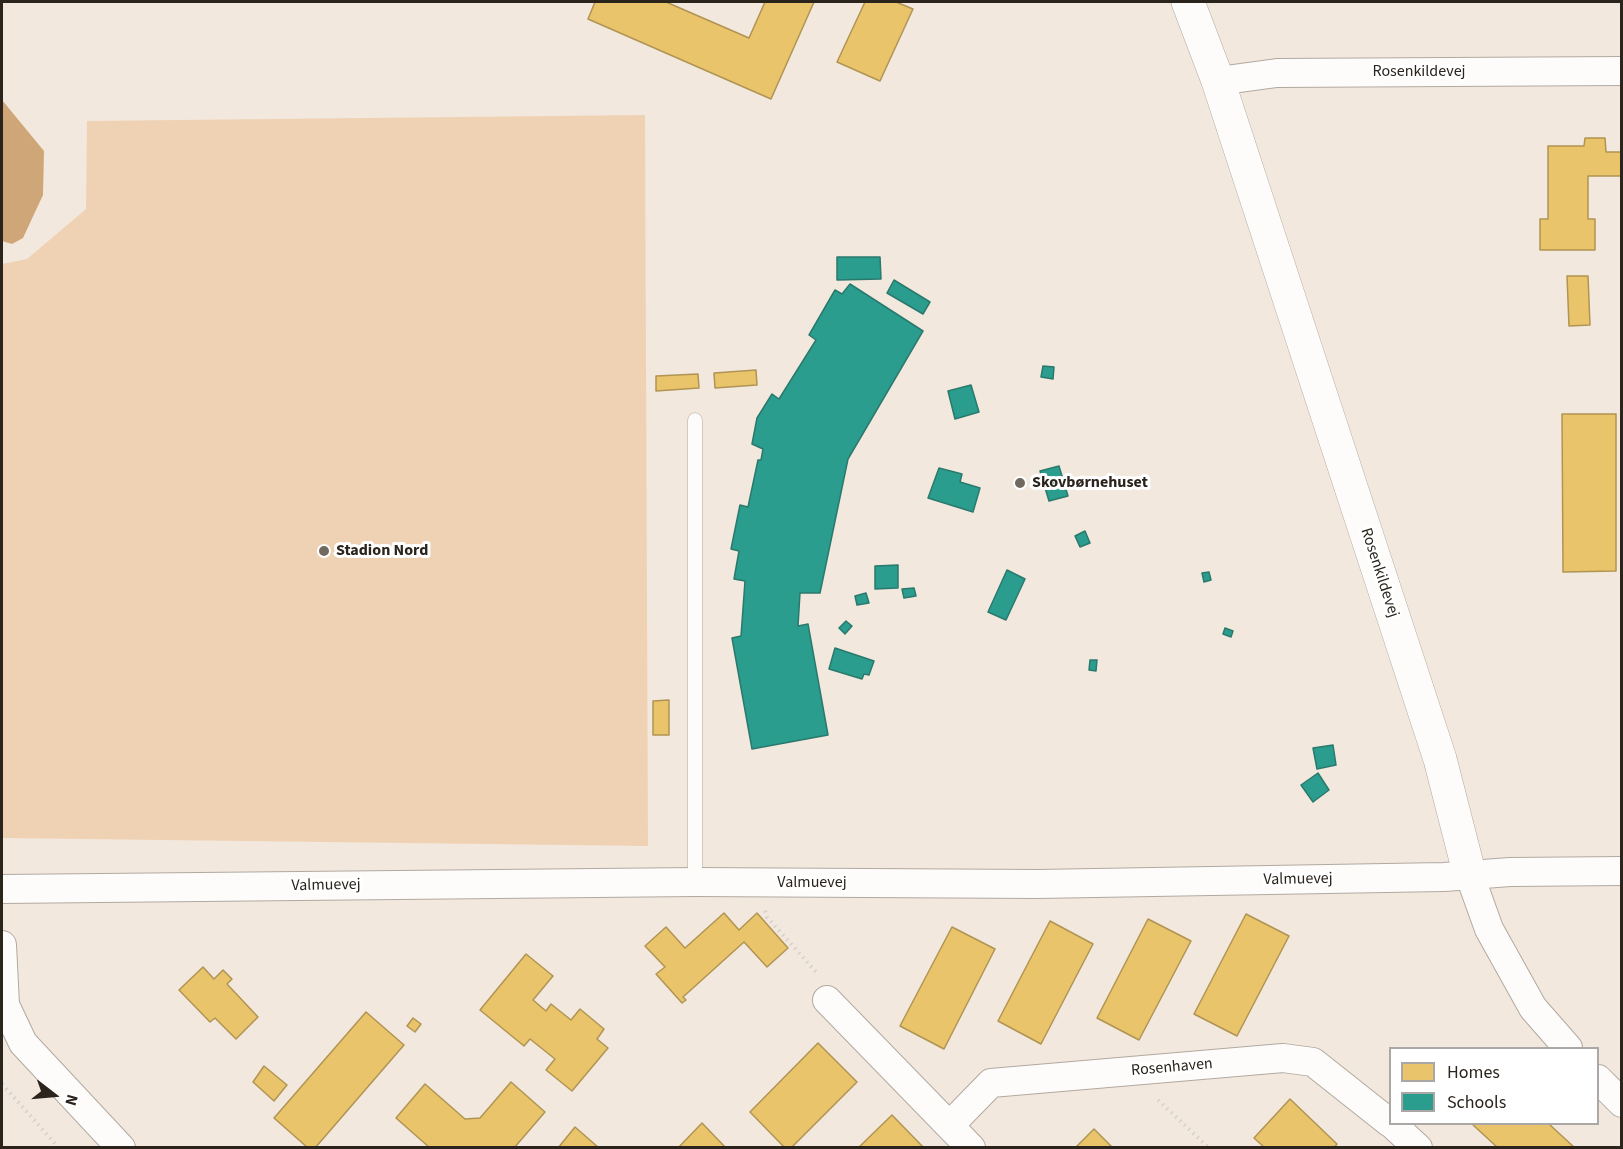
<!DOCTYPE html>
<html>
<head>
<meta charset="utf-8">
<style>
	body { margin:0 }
	#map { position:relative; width:1623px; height:1149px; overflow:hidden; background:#f3e8dd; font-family:"Source Sans 3",sans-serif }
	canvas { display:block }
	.frame { position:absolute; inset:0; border:3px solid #2b241d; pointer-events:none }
	.legend { position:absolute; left:1389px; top:1047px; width:210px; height:78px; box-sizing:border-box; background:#fff; border:2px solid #aaa7a5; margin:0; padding:8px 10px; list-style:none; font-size:18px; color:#2b241d }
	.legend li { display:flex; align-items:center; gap:12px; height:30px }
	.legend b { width:30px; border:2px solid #aaa7a5 }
	.north { position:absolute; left:24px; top:1065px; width:60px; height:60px; -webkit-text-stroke:4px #fff; paint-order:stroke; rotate:106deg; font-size:16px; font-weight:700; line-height:24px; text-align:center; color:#2b241d }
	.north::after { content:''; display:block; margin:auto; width:21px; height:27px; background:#2b241d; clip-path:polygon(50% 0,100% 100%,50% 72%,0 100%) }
</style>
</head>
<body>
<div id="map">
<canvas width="1623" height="1149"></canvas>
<div class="frame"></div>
<ul class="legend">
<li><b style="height:16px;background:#e9c46a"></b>Homes</li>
<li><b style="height:16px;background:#2a9d8f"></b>Schools</li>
</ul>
<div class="north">N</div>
</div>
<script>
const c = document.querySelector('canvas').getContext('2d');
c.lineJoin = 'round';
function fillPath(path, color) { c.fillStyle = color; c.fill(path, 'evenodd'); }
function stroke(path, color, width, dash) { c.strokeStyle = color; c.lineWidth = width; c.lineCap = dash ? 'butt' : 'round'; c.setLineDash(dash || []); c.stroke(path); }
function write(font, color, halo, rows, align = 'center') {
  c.font = font + ' "Source Sans 3",sans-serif'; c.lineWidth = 6; c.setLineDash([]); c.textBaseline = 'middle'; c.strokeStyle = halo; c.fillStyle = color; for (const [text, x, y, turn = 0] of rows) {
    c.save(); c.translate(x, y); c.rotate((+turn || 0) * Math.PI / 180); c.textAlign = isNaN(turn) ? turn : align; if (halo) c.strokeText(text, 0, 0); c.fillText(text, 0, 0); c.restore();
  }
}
fillPath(new Path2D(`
	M645 115 648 846 2 838V264L27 259 86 209 87 121Z`), '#efd2b4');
fillPath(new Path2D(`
	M2 100 44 151 43 195 23 238 12 244 2 241Z`), '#cea678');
const homes = new Path2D(`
	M595 2H666L749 38 765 2H814L771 99 588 19Z
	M865 2H896L913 9 880 81 837 62Z
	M1585 138H1605L1606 152H1622V176H1588V219H1595V250H1540V219H1548V146H1584Z
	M1567 276H1588L1590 325 1569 326Z
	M756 370 757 385 715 388 714 373Z
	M698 374 699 388 656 391V376Z
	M1562 414H1616V571L1563 572Z
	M669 700V735H653V701Z
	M724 913 739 930 757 913 788 948 767 967 744 942 683 997 686 1000 682 1003 656 974 665 967 645 946 666 927 685 948Z
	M1246 914 1289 936 1237 1036 1194 1014Z
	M1148 919 1191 941 1139 1040 1097 1018Z
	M1050 921 1093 944 1041 1044 998 1021Z
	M952 927 995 949 944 1049 900 1026Z
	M526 954 553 976 533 1000 546 1011 551 1004 571 1020 580 1009 604 1029 597 1039 608 1048 572 1091 546 1070 555 1059 530 1039 524 1046 480 1010Z
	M203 967 214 979 223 970 232 979 227 984 258 1017 236 1039 215 1018 210 1022 179 990Z
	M366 1012 404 1045 315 1148H308L274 1118Z
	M413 1018 421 1024 415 1032 407 1026Z
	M818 1043 857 1082 791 1148H785L750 1112Z
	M264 1066 287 1085 274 1101 253 1082Z
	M511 1082 545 1112 514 1148H430L396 1118 425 1084 465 1119 480 1118Z
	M1290 1099 1337 1144 1334 1148H1265L1254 1138Z
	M892 1115 924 1148H858Z
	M702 1123 726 1148H678Z
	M1472 1124H1549L1575 1148H1498Z
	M575 1127 599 1148H558Z
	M1094 1129 1113 1148H1075Z`);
fillPath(homes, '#e9c46a');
stroke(homes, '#b09453', 1.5);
const schools = new Path2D(`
	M837 257H880L881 279 837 280Z
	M894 280 930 302 923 314 887 293Z
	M850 284 923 331 848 459 820 593H800L798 626 808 624 828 735 752 749 732 638 741 636 745 581 734 579 739 551 731 549 740 505 748 507 758 460H761L763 449 752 444 757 418 772 394 779 399 816 340 809 335 835 290 842 294Z
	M1043 366 1054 367 1053 379 1041 377Z
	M971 385 979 412 955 419 948 391Z
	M1059 466 1068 496 1049 501 1040 471Z
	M939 468 962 474 960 482 980 488 973 512 928 498Z
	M1085 531 1090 543 1080 547 1075 536Z
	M898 565V588L875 589V566Z
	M1007 570 1025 579 1006 620 988 612Z
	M1209 572 1211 580 1204 582 1202 573Z
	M914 588 916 596 904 598 902 589Z
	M866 593 869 603 857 605 855 596Z
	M846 621 852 626 845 634 839 628Z
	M1225 628 1233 631 1231 637 1223 634Z
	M835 648 874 661 869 675 864 674 862 679 829 669Z
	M1090 660H1097L1096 671 1089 670Z
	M1333 745 1336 765 1317 769 1313 748Z
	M1318 773 1329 790 1313 802 1301 785Z`);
fillPath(schools, '#2a9d8f');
stroke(schools, '#2a796d', 1.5);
const service = new Path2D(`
	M695 882V420`);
const minor = new Path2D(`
	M1218 81 1277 73 1622 71
	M1470 876 1489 929 1533 1008 1568 1048
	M2 889 695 882 1037 884 1444 877 1510 872 1622 871
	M2 945 5 1005 23 1043 121 1148
	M827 1000 971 1148
	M1598 1079 1622 1103
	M1392 1124 1418 1148
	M950 1125 991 1083 1283 1058 1313 1062 1390 1123`);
const tertiary = new Path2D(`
	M1188 2 1218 81 1440 759 1470 876`);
stroke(service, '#b1a9a1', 15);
stroke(minor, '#b1a9a1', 30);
stroke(tertiary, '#b1a9a1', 34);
stroke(new Path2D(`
	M765 911 767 917 816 972
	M2 1084 59 1148
	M1158 1100 1209 1148`), '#d4d0cd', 4, [1.5, 4.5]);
stroke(service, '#fdfcfa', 14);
stroke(minor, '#fdfcfa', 28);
stroke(tertiary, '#fdfcfa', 33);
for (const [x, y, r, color] of [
	[1020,483,6,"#716960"],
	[324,551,6,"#716960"]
]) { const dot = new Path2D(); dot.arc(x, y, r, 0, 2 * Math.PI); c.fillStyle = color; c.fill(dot); stroke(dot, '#fff', 2); }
write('16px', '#2b241d', '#fff', [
	["Rosenkildevej",1419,72],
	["Rosenkildevej",1379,573,72],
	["Valmuevej",1298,880,-1],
	["Valmuevej",812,883],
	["Valmuevej",326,886,-1],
	["Rosenhaven",1172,1068,-5]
]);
write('bold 16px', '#2b241d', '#fff', [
	["Skovbørnehuset",1032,483],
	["Stadion Nord",336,551]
], 'left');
</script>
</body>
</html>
